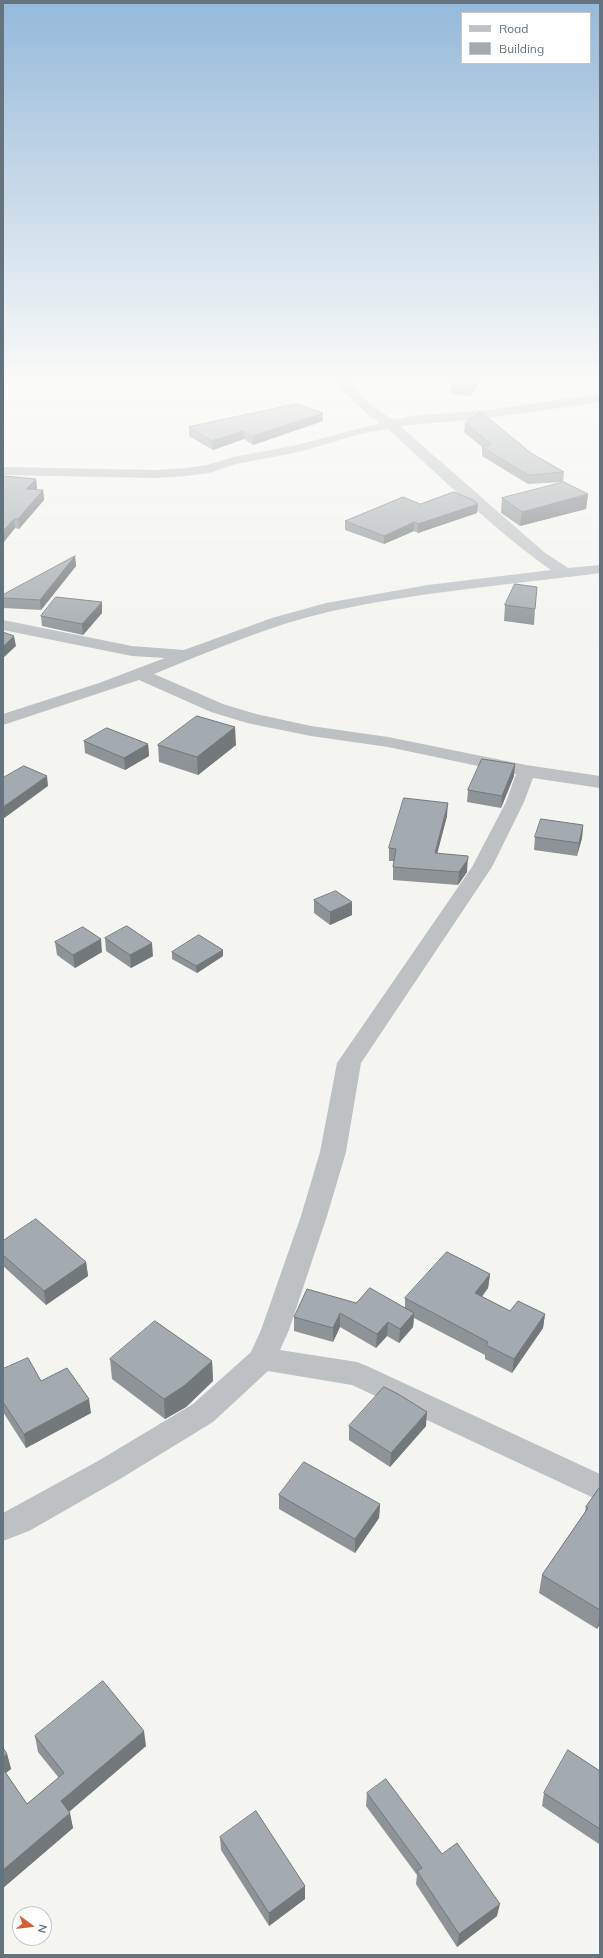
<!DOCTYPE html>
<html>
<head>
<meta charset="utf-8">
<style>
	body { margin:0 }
	#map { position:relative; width:603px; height:1958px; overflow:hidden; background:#f4f4f0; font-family:Mulish,sans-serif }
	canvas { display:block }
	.frame { position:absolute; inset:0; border:4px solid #65737f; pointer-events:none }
	.legend { position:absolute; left:461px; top:12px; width:130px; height:52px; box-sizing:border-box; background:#fff; border:1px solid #c1c7cc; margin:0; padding:5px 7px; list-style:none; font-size:12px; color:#65737f }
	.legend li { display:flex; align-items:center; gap:8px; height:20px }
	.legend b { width:20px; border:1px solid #c1c7cc }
	.north { position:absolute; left:12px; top:1906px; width:40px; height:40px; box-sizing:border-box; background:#fff; border:1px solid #c1c7cc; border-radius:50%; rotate:105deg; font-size:11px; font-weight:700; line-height:16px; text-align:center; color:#65737f }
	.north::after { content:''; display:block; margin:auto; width:14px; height:18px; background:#d35c31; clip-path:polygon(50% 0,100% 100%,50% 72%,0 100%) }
</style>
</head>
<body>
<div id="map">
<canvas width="603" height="1958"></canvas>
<div class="frame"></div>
<ul class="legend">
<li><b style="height:5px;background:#bdc1c4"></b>Road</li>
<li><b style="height:11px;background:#a4abb0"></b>Building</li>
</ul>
<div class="north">N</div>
</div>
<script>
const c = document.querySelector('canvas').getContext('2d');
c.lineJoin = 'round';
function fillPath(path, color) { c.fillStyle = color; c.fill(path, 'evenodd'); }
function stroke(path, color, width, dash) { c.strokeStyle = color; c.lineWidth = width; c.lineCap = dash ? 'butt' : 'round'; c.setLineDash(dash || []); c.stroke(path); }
fillPath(new Path2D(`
	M332 380H345L374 407 393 420 411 416 488 410 600 394V402L488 418 400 426 544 552 568 568 600 565V573C509 585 417 592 328 612 268 626 211 651 154 674L223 704 256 714 311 726 388 737 526 765 600 776V788L533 778 524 802 492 867 361 1063 346 1152 327 1216 289 1330 280 1350 357 1362 367 1366 600 1474V1501L352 1385 268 1371 213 1422 120 1479 29 1531 3 1541V1513L98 1461 193 1404 251 1352 261 1330 301 1216 320 1152 337 1063 472 867 506 802 516 774 388 747 311 736 247 723 211 712 139 680 3 725V714L99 683 165 658 132 656 3 630V620L132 646 184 650 272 618 326 603 428 585 551 570C493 529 441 477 388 429L360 434 299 452 236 464 209 473 186 476 156 478 3 475V467L156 470 186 468 207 465 233 457 297 445 380 423 366 413Z`), '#bdc1c4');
fillPath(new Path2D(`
	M481 380 470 396 451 394V386Z
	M323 421 253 445 244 439 213 450 189 436V427Z
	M465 423 531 453 564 472 563 482 528 484 482 456V447L464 432Z
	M3 476 36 479 37 488 36 490H43L44 500 19 529 15 528 3 543Z
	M588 494 586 509 520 526 501 513 502 498Z
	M420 504H478L477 513 418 533 414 531 384 544 345 530V521Z
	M75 556 76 566 41 610 3 608V598Z
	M505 605 535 609 534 625 504 621Z
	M102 613 83 635 42 626 41 616Z
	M84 741 148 744 149 756 125 770 85 753Z
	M158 745H236L198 775 159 762Z
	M514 776 501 808 467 802 468 790Z
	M447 816 437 853 467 872 458 885 393 880V867L394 861H389V848Z
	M583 825 582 838 577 856 534 850 535 837Z
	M314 900 352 915 330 925 314 913Z
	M105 938 153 956 131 968 106 951Z
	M55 942 102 952 75 968 57 955Z
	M223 950V956L197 973 172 959V952Z
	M3 1241 86 1262 88 1276 46 1305 3 1266Z
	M490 1274 488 1288 482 1297 510 1311 545 1314 543 1328 512 1373 485 1359V1355L414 1318 413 1327 399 1343 387 1336 376 1348 340 1327 333 1342 294 1331V1317L356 1303 405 1307V1298Z
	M110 1359 212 1361 213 1381 186 1407 165 1419 112 1379Z
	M3 1369 41 1381 91 1413 26 1448 3 1412Z
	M349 1426H426L390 1467 349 1440Z
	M600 1487V1624L597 1629 539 1593 542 1575 585 1512 586 1507Z
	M279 1495 380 1504 379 1518 355 1553 279 1509Z
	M35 1736 146 1746 69 1812 73 1828 3 1888V1748L7 1754 11 1769 6 1773 27 1804 59 1778 38 1752Z
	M600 1771V1841L599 1844 542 1806 544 1793Z
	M367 1793 442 1854 497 1916 457 1947 416 1884 417 1875 366 1806Z
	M220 1837 305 1899 269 1926 221 1850Z`), '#8d9397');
fillPath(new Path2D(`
	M477 380H481L470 396V388Z
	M323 413V421L253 445 252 436Z
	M243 431 244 439 213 450 212 441Z
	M36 479 37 488 27 498 26 489Z
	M43 490 44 500 19 529 18 519Z
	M588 494 586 509 520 526 522 512Z
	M478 504 477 513 418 533V524Z
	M14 519 15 528 3 543V531Z
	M414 522V531L384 544V536Z
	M75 556 76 566 41 610 40 600Z
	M102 602V613L83 635 82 624Z
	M14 636 16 646 3 658V647Z
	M235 727 236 745 198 775 197 757Z
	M148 744 149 756 125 770 124 758Z
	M515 764 514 776 501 808 502 796Z
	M47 776 48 786 3 819V807Z
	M448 803 447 816 434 866 435 853Z
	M583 825 582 838 577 856 579 843Z
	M468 856 467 872 458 885 459 872Z
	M352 902V915L330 925V912Z
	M101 939 102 952 75 968 73 955Z
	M152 943 153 956 131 968 130 955Z
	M223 950V956L197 973 196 966Z
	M86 1262 88 1276 46 1305 44 1291Z
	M490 1274 488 1288 473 1307 475 1293Z
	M340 1313V1327L333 1342V1328Z
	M414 1313 413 1327 399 1343 400 1329Z
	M545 1314 543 1328 512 1373 514 1359Z
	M388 1322 387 1336 376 1348 377 1334Z
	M212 1361 213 1381 186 1407 165 1419 164 1399Z
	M89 1399 91 1413 26 1448 24 1434Z
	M427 1412 426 1426 390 1467 391 1453Z
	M380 1504 379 1518 355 1553V1539Z
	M600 1615V1624L597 1629Z
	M144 1731 146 1746 64 1816 61 1801Z
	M7 1754 11 1769 3 1775V1757Z
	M70 1813 73 1828 3 1888V1870Z
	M305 1886V1899L269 1926V1913Z
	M500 1904 497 1916 457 1947 459 1934Z`), '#73787b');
const building = new Path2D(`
	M456 380H477L470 388 451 386Z
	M296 404 323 413 252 436 243 431 212 441 189 427Z
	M481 412 531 453 564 472 528 475 482 447 491 444 465 423Z
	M3 476 36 479 26 489 43 490 18 519H14L3 531Z
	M564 482 588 494 522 512 502 498Z
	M454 492 473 500 478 504 418 524 414 522 384 536 345 521 403 497 420 504Z
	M75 556 40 600 3 598V595Z
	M515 584 537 587 535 609 505 605Z
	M56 597 102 602 82 624 41 616Z
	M3 632 14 636 3 647Z
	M197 716 235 727 197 757 158 745Z
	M107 728 148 744 124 758 84 741Z
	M482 759 515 764 502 796 468 790Z
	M24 766 47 776 3 807V778Z
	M404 798 448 803 435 853 468 856V859L459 872 393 867 396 849 389 848Z
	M541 819 583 825 579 843 535 837Z
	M336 891 352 902 330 912 314 900Z
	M127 926 152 943 130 955 105 938Z
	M83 927 101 939 73 955 55 942Z
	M199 935 223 950 196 966 172 952Z
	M36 1219 86 1262 44 1291 3 1255V1241Z
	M447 1252 490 1274 475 1293 510 1311 518 1301 545 1314 514 1359 486 1345 488 1342 405 1298Z
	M370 1288 414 1313 400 1329 388 1322 377 1334 340 1313 333 1328 294 1317 307 1289 356 1303Z
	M155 1321 212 1361 184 1386 164 1399 110 1359Z
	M28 1358 41 1381 67 1368 89 1399 24 1434 3 1402V1369Z
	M384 1387 398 1394 427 1412 391 1453 349 1426Z
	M304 1462 380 1504 355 1539 279 1495Z
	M600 1487V1610L542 1575 588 1508 586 1507Z
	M103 1681 144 1731 61 1801 70 1813 3 1870V1769L27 1804 64 1773 35 1736Z
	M3 1748 7 1754 3 1757Z
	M568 1750 600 1771V1829L544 1793Z
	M386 1779 442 1854 457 1843 500 1904 459 1934 417 1871 422 1868 367 1793Z
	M256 1811 305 1886 269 1913 220 1837Z`);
fillPath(building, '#a4abb0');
stroke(building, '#73787b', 1);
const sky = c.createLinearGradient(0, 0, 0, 654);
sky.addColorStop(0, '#94b9da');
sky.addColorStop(0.58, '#fafaf8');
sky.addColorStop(1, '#fafaf800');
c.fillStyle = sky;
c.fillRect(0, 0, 603, 654);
</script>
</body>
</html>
